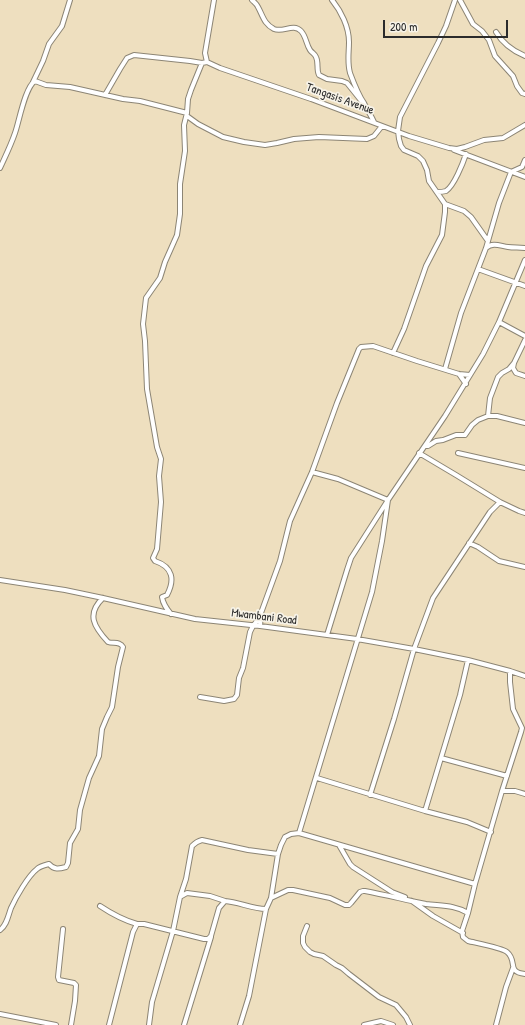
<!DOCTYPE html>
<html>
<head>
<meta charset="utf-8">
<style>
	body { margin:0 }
	#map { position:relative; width:525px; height:1025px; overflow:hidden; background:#eedfbf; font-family:"Patrick Hand",sans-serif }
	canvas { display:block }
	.scale { position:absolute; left:383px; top:20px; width:125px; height:18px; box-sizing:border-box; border:2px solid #2b2b2b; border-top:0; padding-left:5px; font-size:12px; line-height:14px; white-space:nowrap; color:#2b2b2b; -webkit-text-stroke:3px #f7f3e8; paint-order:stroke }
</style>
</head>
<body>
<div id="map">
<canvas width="525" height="1025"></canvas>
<div class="scale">200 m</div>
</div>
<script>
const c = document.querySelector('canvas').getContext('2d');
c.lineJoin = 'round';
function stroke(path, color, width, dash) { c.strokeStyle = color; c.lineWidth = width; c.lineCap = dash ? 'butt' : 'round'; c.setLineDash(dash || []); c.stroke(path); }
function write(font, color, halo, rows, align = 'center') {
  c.font = font + ' "Patrick Hand",sans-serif'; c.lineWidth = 3.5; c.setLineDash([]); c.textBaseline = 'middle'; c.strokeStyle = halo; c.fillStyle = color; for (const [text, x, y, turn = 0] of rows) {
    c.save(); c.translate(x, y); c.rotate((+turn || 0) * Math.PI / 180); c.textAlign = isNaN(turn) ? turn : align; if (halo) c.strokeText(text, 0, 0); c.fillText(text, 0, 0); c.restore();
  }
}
const minor = new Path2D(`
	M214 0 205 53 207 62 220 68 311 99 409 136 449 148 457 149 465 147 484 140 503 138 525 125
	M252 0C254 2 257 4 258 7 263 16 264 24 274 29 283 33 293 23 301 31 306 36 306 44 310 50 312 53 315 54 316 57 319 63 316 69 319 75L327 79 342 81 347 83 363 103
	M332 0C341 11 349 27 349 42 349 53 347 62 350 73 353 81 359 96 364 103 367 110 371 115 374 122
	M455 0 446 26 438 43 400 117 398 131 399 139 401 146 404 150 418 156 423 161 427 170 429 181 445 204 464 211 471 217 488 241
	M460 0 473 24 482 31 489 40 495 56 513 76 517 86 522 93 525 94
	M496 32C503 44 513 51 525 56
	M33 82 43 61 49 44 62 26 70 0
	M105 95 120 69 127 58 134 55 190 61 202 63
	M187 116 198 124 223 137 244 142 265 145 277 143 294 139 319 137 367 139 374 136 382 126
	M454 150 525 177
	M0 168C5 157 11 145 15 133 19 122 25 87 35 81L46 85 70 87 123 99 140 101 187 113
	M437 192C440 192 443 192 446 191 454 186 463 163 466 154
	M486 248C493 242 500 246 508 247 514 248 520 247 525 248
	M478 269 525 286
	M499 322 525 336
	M525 340 514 363 513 368 516 373 525 376
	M393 353 404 329 426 266 442 235 445 212V204
	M445 369 461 313 486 248 499 203 511 172 522 167 525 160
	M459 374 466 384
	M488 416 490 398 498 377 502 373 509 369 514 363
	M425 446H428L436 441 443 440 456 435H465L472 425 478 420 488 416H497L525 423
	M419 453 456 475 500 502
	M458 453 525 468
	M312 472 338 479 388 500 351 558 347 570 327 635
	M469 543 478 547 499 561 525 567
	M0 580 65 590 103 598 195 619 260 626 357 639 414 649 468 660 510 671 525 676
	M171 614C166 608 163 604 162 597L167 595C175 580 173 567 155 561L153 558 157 549 161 502 159 476 161 459 157 447 147 389 145 341 143 324 146 298 160 278 165 262 177 235 180 214V184L185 151 184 125 187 113 188 99 191 90 202 63 207 62
	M260 626 261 613 280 561 290 521 312 472 337 403 359 349 361 347 373 346 417 361 459 374 470 375
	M510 671V682L513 709 522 728 521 732 502 791 475 884 468 913 462 931 463 937 468 941C476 943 502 948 507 952 518 961 506 972 525 974
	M200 697 224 701 234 699 237 695 239 678 243 668 250 632 253 626 260 617
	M441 758 507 776
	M317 778 425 811 467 822 491 832
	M502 791H515L525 794
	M370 795 394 719 414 649 433 598 490 512 500 502 519 511 525 513
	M425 811 460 695 468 660
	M299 833 372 592 382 541 388 500 445 416 483 354 499 322 525 260
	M339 845 350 864 353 867 392 892 405 897
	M180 897 186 879 192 846C195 843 198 841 202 840L248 850 278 854
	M271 898 288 890H293L330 898 345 905H349L351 903 360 892 363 891H365C386 895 406 900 426 904 441 906 455 905 468 913
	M412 901 433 916 463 933
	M100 906C112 914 123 920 137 924
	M307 926 303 936V943L305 947 310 952 314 954 323 956 336 965 342 968 349 974 379 997 396 1005 406 1017 410 1025
	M63 929 58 977 59 980 74 983 76 985 75 1001 71 1025
	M0 930C7 925 8 916 11 908 16 897 28 876 37 869 40 866 45 865 49 864 54 870 59 869 66 867L68 863 70 843 78 829 80 810 89 778 99 756 102 729 107 717 112 707 118 667 123 647C120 641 113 644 108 642 94 627 86 614 103 598
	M0 1014 56 1025
	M109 1025 133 932 137 924H144L204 939H208L211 936 219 908 225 901C239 902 252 909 266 909L271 898 278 854 281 845 285 837 291 834 299 833 475 884
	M149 1025 152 1002 173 931 180 897 187 893 210 896 225 901
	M184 1025 211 937
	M240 1025 249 996 266 909
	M364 1025 381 1021 393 1025
	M496 1025 506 987 513 968`);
stroke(minor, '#8c8575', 6);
stroke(minor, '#fff', 4);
write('12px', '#2b2b2b', '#f7f3e8', [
	["Tangasis Avenue",340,99,20],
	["Mwambani Road",264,617,7]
]);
</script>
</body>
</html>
